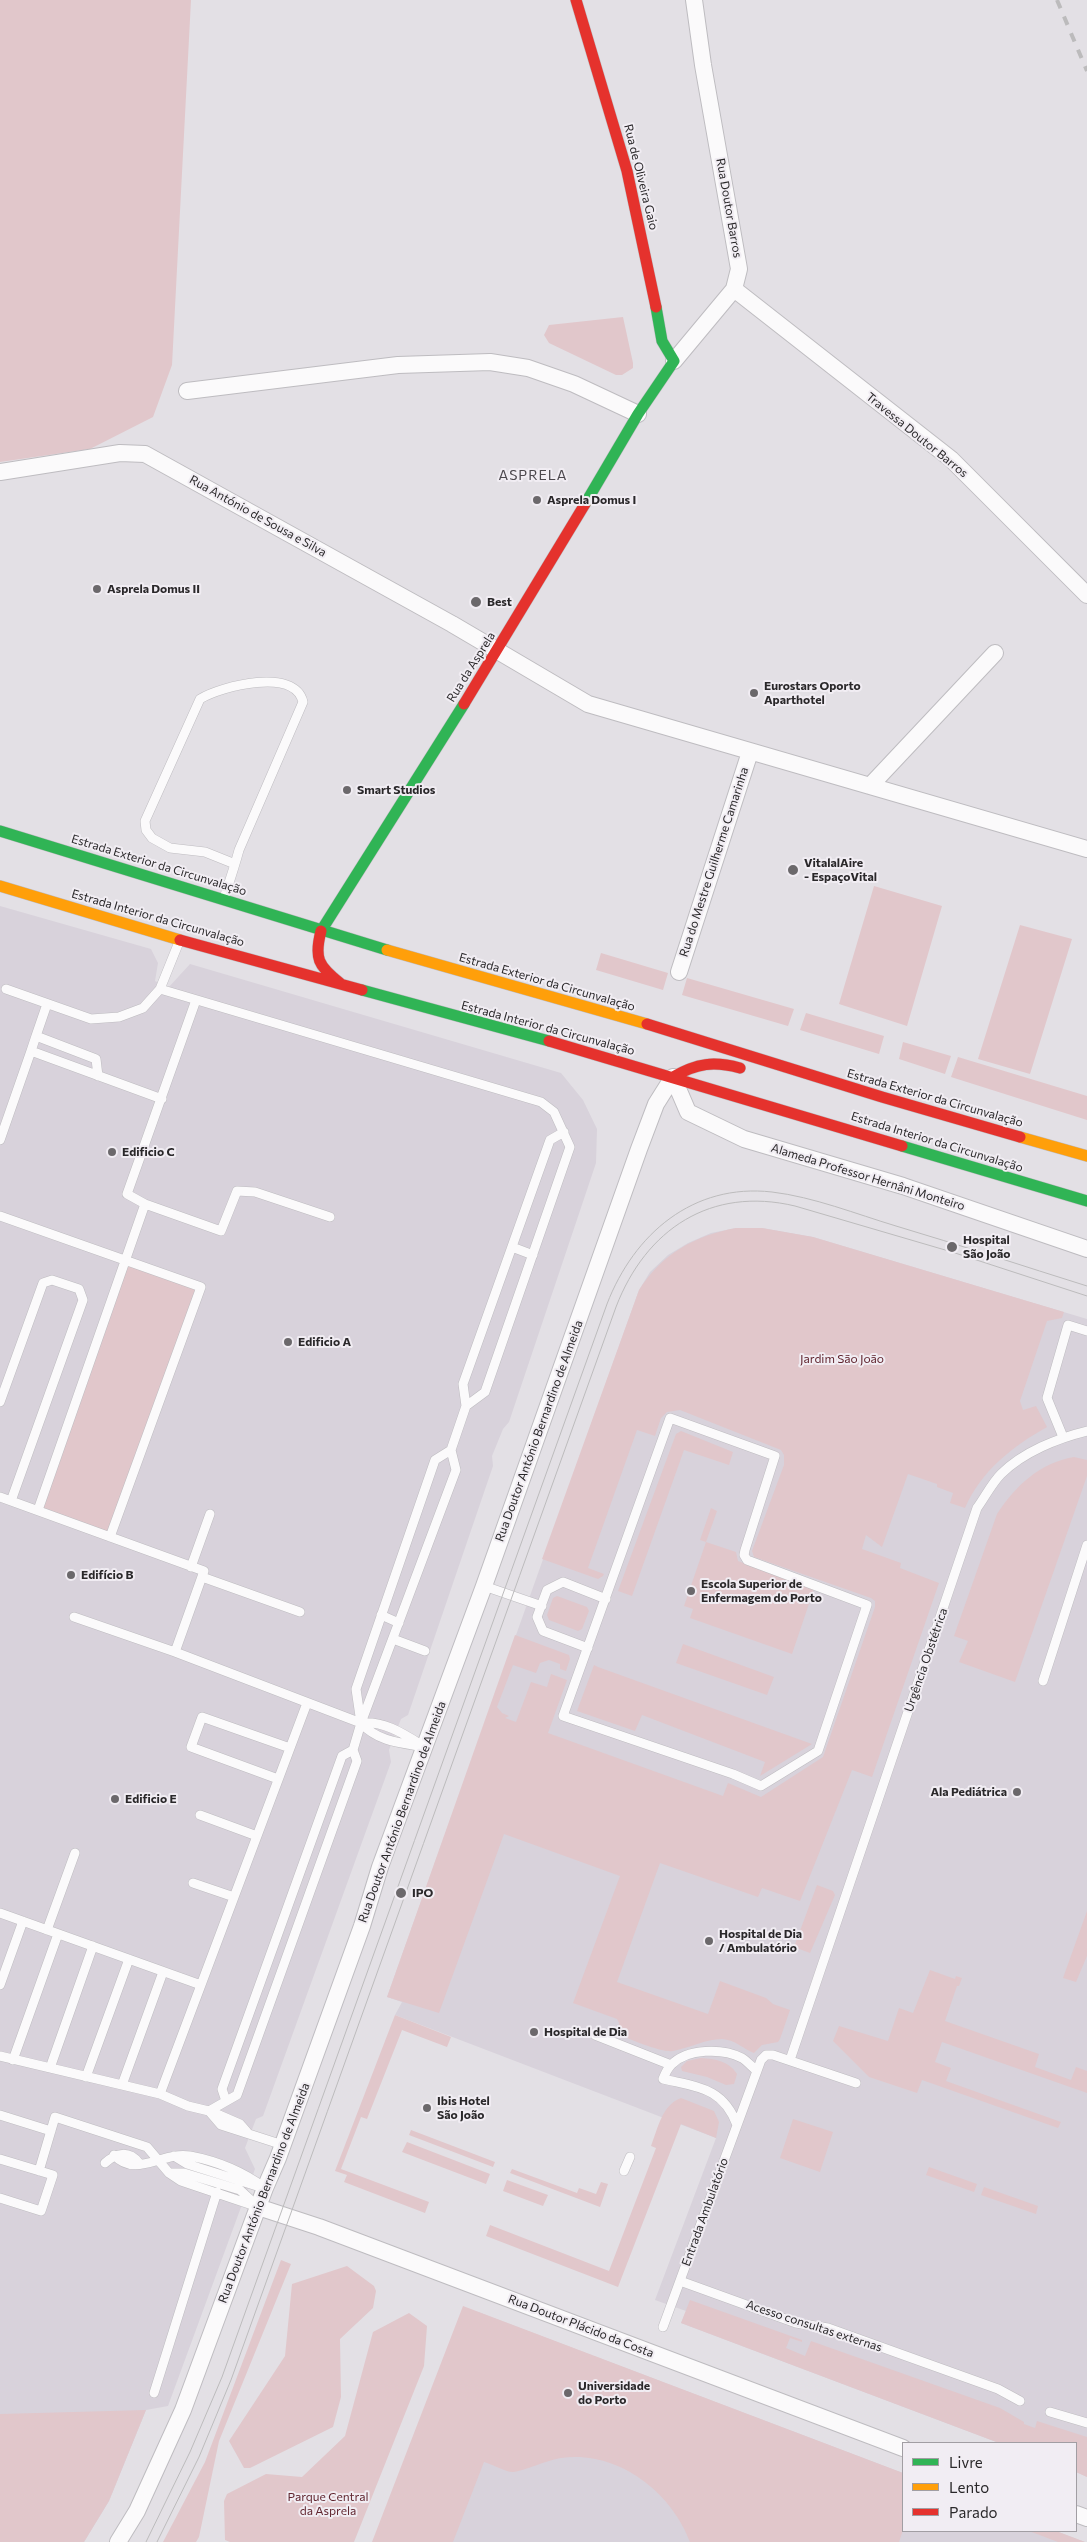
<!DOCTYPE html>
<html>
<head>
<meta charset="utf-8">
<style>
	body { margin:0 }
	#map { position:relative; width:1087px; height:2542px; overflow:hidden; background:#e3e0e5; font-family:Commissioner,sans-serif }
	canvas { display:block }
	.legend { position:absolute; left:902px; top:2442px; width:175px; height:90px; box-sizing:border-box; background:#f1edf3; border:1px solid #a19ea3; margin:0; padding:6px 9px; list-style:none; font-size:15px; color:#2a282a }
	.legend li { display:flex; align-items:center; gap:10px; height:25px }
	.legend b { width:25px; border:1px solid #a19ea3 }
</style>
</head>
<body>
<div id="map">
<canvas width="1087" height="2542"></canvas>
<ul class="legend">
<li><b style="height:6px;background:#30b455"></b>Livre</li>
<li><b style="height:6px;background:#ff9f0a"></b>Lento</li>
<li><b style="height:6px;background:#e5322d"></b>Parado</li>
</ul>
</div>
<script>
const c = document.querySelector('canvas').getContext('2d');
c.lineJoin = 'round';
function fillPath(path, color) { c.fillStyle = color; c.fill(path, 'evenodd'); }
function stroke(path, color, width, dash) { c.strokeStyle = color; c.lineWidth = width; c.lineCap = dash ? 'butt' : 'round'; c.setLineDash(dash || []); c.stroke(path); }
function write(font, color, halo, rows, align = 'center') {
  c.font = font + ' Commissioner,sans-serif'; c.lineWidth = 4; c.setLineDash([]); c.textBaseline = 'middle'; c.strokeStyle = halo; c.fillStyle = color; for (const [text, x, y, turn = 0] of rows) {
    c.save(); c.translate(x, y); c.rotate((+turn || 0) * Math.PI / 180); c.textAlign = isNaN(turn) ? turn : align; if (halo) c.strokeText(text, 0, 0); c.fillText(text, 0, 0); c.restore();
  }
}
fillPath(new Path2D(`
	M0 906 151 949 158 963 155 981 168 988 190 964 561 1073 583 1100 597 1129 596 1163 509 1422 503 1429 492 1456 493 1466 408 1715 401 1719 389 1750 391 1762 263 2116 256 2119 245 2148 255 2169 168 2406 146 2410 109 2501 84 2542H0Z
	M736 1228H762L813 1237 1087 1319V2477L1076 2472V2443H999L681 2323 686 2311 655 2300 716 2138 395 2015 402 2002 387 1997 639 1290 650 1272 668 1255 688 1243 711 1233Z
	M478 2312 903 2473V2531H1056L1085 2542H386Z`), '#d8d2db');
fillPath(new Path2D(`
	M0 0H191L172 365 153 417 90 449 0 462Z
	M623 317 633 363V368L622 375H616L549 343 544 335 549 325Z
	M874 886 942 906 907 1026 839 1004Z
	M1020 925 1072 939 1030 1074 978 1059Z
	M601 953 668 973 663 990 596 970Z
	M687 978 794 1009 788 1026 682 995Z
	M806 1013 884 1036 879 1054 800 1030Z
	M903 1042 951 1056 945 1074 899 1059Z
	M958 1057 1087 1096V1120L951 1077Z
	M736 1228H762L813 1237 1064 1312 1062 1318 1047 1321 1020 1401 1023 1410 1036 1406 1047 1427C1013 1446 981 1471 965 1508L950 1503 953 1493 937 1487V1484L908 1474 882 1547 866 1535 862 1549 901 1563 900 1568 939 1583 872 1777 852 1770 800 1901 762 1888 758 1897 660 1863 617 1982 708 2014 720 1981 766 1998 773 2004 790 2010 780 2039 778 2042 762 2045 754 2053C743 2049 736 2040 722 2039 705 2039 690 2048 673 2051 663 2053 627 2039 618 2033L619 2023 617 2019 573 2003 620 1876 504 1834 439 2013 387 1997 515 1635 569 1655 570 1659 566 1671 560 1669V1664L549 1660 540 1663 536 1673 513 1665 497 1707 502 1713 509 1716 505 1718 516 1722 531 1682 547 1687 551 1674 567 1680 548 1733 723 1796 728 1783 761 1797 823 1757 875 1607V1601L871 1598 754 1557 752 1551 784 1465V1455L781 1450 680 1410 667 1412 661 1418 655 1436 637 1430 588 1568 604 1574 603 1576 598 1579 542 1559 639 1290C663 1253 694 1236 736 1228Z
	M125 1260 201 1287 110 1537 38 1510Z
	M681 1431 733 1452 729 1465 684 1450 632 1596 618 1591 676 1434Z
	M1074 1457 1087 1460V1476L1015 1682 959 1662 968 1641 954 1636 997 1514C1016 1485 1040 1463 1074 1457Z
	M711 1508 717 1511 706 1542 736 1552 738 1561 814 1589 792 1654 690 1618 693 1609 684 1606 706 1542 700 1540Z
	M557 1596 587 1607 589 1611 582 1629 578 1631 549 1620 547 1615 553 1598Z
	M683 1644 774 1677 767 1695 676 1663Z
	M594 1665 598 1667 812 1744 760 1776 765 1762 642 1715 635 1731 577 1711Z
	M817 1885 833 1891 835 1895 810 1953 794 1947Z
	M1087 1911V1956L1076 1982 1063 1978Z
	M930 1970 955 1979 956 1976 962 1978 959 1986H957L945 2021 1039 2054 1035 2067 1071 2080 1076 2067 1087 2071V2093L942 2042 935 2062 951 2068 946 2081 1061 2122 1058 2128 922 2080 917 2093 869 2077 833 2041 839 2026 888 2041 899 2008 913 2013Z
	M395 2015 451 2037 447 2047 402 2030 367 2119 361 2117 341 2169 429 2202 425 2213 344 2182 347 2175 335 2171Z
	M701 2058C715 2059 729 2061 737 2074L734 2084 726 2085 707 2077 682 2071 681 2067 687 2061Z
	M681 2098 714 2111 719 2122 716 2138 681 2124 618 2287 486 2236 490 2225 609 2271 656 2148 651 2146C658 2128 662 2105 681 2098Z
	M793 2119 833 2132 820 2172 780 2158Z
	M411 2130 495 2162 493 2167 409 2135Z
	M407 2142 490 2174 486 2184 402 2152Z
	M929 2167 977 2184 974 2192 926 2175Z
	M512 2169 577 2193 579 2188 596 2194 601 2182 608 2184 600 2207 510 2173Z
	M507 2180 548 2195 543 2206 503 2191Z
	M984 2187 1038 2206 1036 2214 981 2195Z
	M281 2260 291 2264 219 2441 199 2537 196 2542H163L205 2462Z
	M347 2266 374 2286 376 2291 373 2308 340 2339 341 2397 333 2427 250 2468H244L229 2441 285 2356 292 2284Z
	M690 2300 802 2340V2342L790 2338 786 2348 805 2356 811 2341 1000 2408 1024 2422V2424L1035 2428 1037 2421 1087 2437V2477L1076 2472V2443H999L681 2323Z
	M463 2306 903 2473V2530L899 2542H690C671 2491 617 2450 561 2458 547 2460 524 2471 513 2472 505 2472 492 2464 484 2462L453 2542H372Z
	M409 2313 427 2326 424 2366 354 2542H230L225 2540 224 2501 227 2494 266 2474 302 2477 345 2436 373 2332Z
	M146 2410 109 2501 84 2542H0V2414Z
	M1029 2531H1056L1085 2542H1058Z`), '#e1c7cb');
const lane = new Path2D(`
	M225 895C230 880 235 865 239 850L303 702C295 667 222 686 200 699L145 821 146 830 152 838 170 848 205 852 235 864
	M6 989 91 1019 119 1017 143 1008 160 989 179 942
	M160 989 541 1102 554 1112 570 1147 485 1392 466 1406
	M36 1036 47 1004
	M31 1051 36 1036 96 1059 98 1076
	M0 1140 31 1051 162 1099
	M145 1204 221 1231 237 1191 255 1192 330 1217
	M0 1216 201 1287 110 1537
	M512 1247 533 1255
	M0 1402 43 1283 52 1280 79 1289 83 1300 11 1501
	M670 1418 775 1456 745 1550 744 1555 747 1560 867 1605 818 1751 761 1786 733 1774 563 1716Z
	M1063 1437 1047 1398 1068 1325 1087 1331
	M0 1497 204 1571 175 1652
	M38 1510 145 1204 127 1194 196 1000
	M191 1567 210 1514
	M202 1577 300 1612
	M484 1586 542 1606
	M381 1615 399 1623
	M74 1617 175 1652 361 1723C378 1742 401 1743 425 1747
	M393 1639 425 1651
	M588 1648 543 1631 537 1617 547 1590 563 1582 606 1599
	M1043 1681 1087 1545
	M361 1723 356 1689 435 1460 451 1450
	M361 1723C383 1721 401 1732 420 1744
	M278 1779 191 1747 202 1717 290 1748
	M200 1815 257 1836
	M193 1883 234 1897
	M0 1913 201 1985
	M47 1930 75 1853
	M0 1985 23 1921
	M595 2035 671 2065
	M0 2056 160 2094 188 2106 209 2111 237 2095 357 1761 353 1750 361 1723 456 1470 451 1450 466 1406 463 1384 550 1140 564 1132
	M13 2060 58 1934
	M790 2060 977 1508C985 1497 992 1483 1001 1474 1023 1452 1058 1438 1087 1431
	M50 2068 93 1946
	M86 2077 129 1959
	M122 2085 163 1972
	M160 2094 307 1703
	M226 2101 222 2089 342 1756 353 1750
	M209 2111 221 2125 283 2145
	M210 2111 240 2124 247 2132
	M0 2115 51 2131
	M737 2125C723 2087 697 2087 663 2079 665 2074 667 2069 671 2065 687 2048 723 2048 742 2058 747 2061 752 2067 757 2071
	M114 2155C136 2179 163 2151 190 2156 217 2161 243 2172 265 2188
	M174 2156 187 2164 260 2187
	M0 2159 53 2175 41 2211 0 2198
	M105 2163C116 2153 129 2150 139 2163
	M39 2171 55 2117 147 2147 169 2173 181 2181 258 2207
	M624 2171 630 2157
	M169 2173H184L240 2190 254 2203
	M680 2281 796 2323 828 2328 998 2389 1020 2401
	M663 2327 761 2060 766 2055H773L856 2083
	M154 2393 217 2192
	M1050 2412 1087 2423`);
const street = new Path2D(`
	M734 289 951 459 1087 595
	M674 361 734 289 739 269 703 65 694 0
	M187 391 398 365 490 362 528 368 574 384 638 414
	M0 472 120 453 145 454 452 624 588 704 1087 849
	M870 786 995 653
	M679 972 750 752
	M673 1077 688 1112 744 1139 903 1186 1087 1249
	M258 2207 319 2227 903 2448
	M1076 2514 1087 2518
	M118 2542 137 2511 183 2410 265 2188 278 2158 362 1926 380 1867 484 1586 639 1149 656 1104 673 1077`);
const fast = new Path2D(`
	M585 504 638 414 674 361 662 341 656 307
	M0 831 387 950
	M321 931 464 704
	M362 990 549 1041
	M902 1146 1087 1201`);
const slow = new Path2D(`
	M0 886 180 940
	M387 950 647 1024
	M1020 1137 1087 1156`);
const jam = new Path2D(`
	M576 0 627 171 656 307
	M464 704 585 504
	M321 931C314 958 318 966 340 983
	M180 940 362 990
	M647 1024 882 1097 1020 1137
	M549 1041 902 1146
	M673 1077C697 1063 714 1061 740 1068`);
stroke(lane, '#bebcc0', 10);
stroke(street, '#bebcc0', 18);
stroke(fast, '#bebcc0', 12);
stroke(slow, '#bebcc0', 12);
stroke(jam, '#bebcc0', 12);
stroke(lane, '#fbfafb', 9);
stroke(street, '#fbfafb', 16);
stroke(fast, '#30b455', 11);
stroke(slow, '#ff9f0a', 11);
stroke(jam, '#e5322d', 11);
stroke(new Path2D(`
	M146 2542 190 2452 222 2377 607 1304C634 1234 693 1183 772 1192 814 1197 856 1214 896 1226 960 1245 1023 1266 1087 1286
	M157 2542 199 2457 231 2380 616 1307C646 1229 711 1186 795 1206L952 1252 1087 1296`), '#bcbbbc', 1);
stroke(new Path2D(`
	M1057 0 1087 71`), '#bcbbbc', 4, [9, 9]);
for (const [x, y, r, color] of [
	[537,500,5,"#6b686b"],
	[97,589,5,"#6b686b"],
	[476,602,6,"#6b686b"],
	[754,693,5,"#6b686b"],
	[347,790,5,"#6b686b"],
	[793,870,6,"#6b686b"],
	[112,1152,5,"#6b686b"],
	[952,1247,6,"#6b686b"],
	[288,1342,5,"#6b686b"],
	[71,1575,5,"#6b686b"],
	[691,1591,5,"#6b686b"],
	[1017,1792,5,"#6b686b"],
	[115,1799,5,"#6b686b"],
	[401,1893,6,"#6b686b"],
	[709,1941,5,"#6b686b"],
	[534,2032,5,"#6b686b"],
	[427,2108,5,"#6b686b"],
	[568,2393,5,"#6b686b"]
]) { const dot = new Path2D(); dot.arc(x, y, r, 0, 2 * Math.PI); c.fillStyle = color; c.fill(dot); stroke(dot, '#f1edf3', 2); }
write('12px', '#2a282a', '#f1edf3', [
	["Rua de Oliveira Gaio",641,177,76],
	["Rua Doutor Barros",729,208,80],
	["Travessa Doutor Barros",917,435,39],
	["Rua António de Sousa e Silva",258,516,29],
	["Rua da Asprela",471,667,-58],
	["Rua do Mestre Guilherme Camarinha",714,862,-72],
	["Estrada Exterior da Circunvalação",159,865,17],
	["Estrada Interior da Circunvalação",158,918,16],
	["Estrada Exterior da Circunvalação",547,982,16],
	["Estrada Interior da Circunvalação",548,1028,15],
	["Estrada Exterior da Circunvalação",935,1098,16],
	["Estrada Interior da Circunvalação",937,1142,17],
	["Alameda Professor Hernâni Monteiro",868,1177,17],
	["Rua Doutor António Bernardino de Almeida",539,1431,-70],
	["Urgência Obstétrica",926,1660,-71],
	["Rua Doutor António Bernardino de Almeida",402,1812,-70],
	["Rua Doutor António Bernardino de Almeida",264,2193,-69],
	["Entrada Ambulatório",705,2212,-70],
	["Rua Doutor Plácido da Costa",581,2326,21],
	["Acesso consultas externas",814,2326,18]
]);
write('bold 12px', '#2a282a', '#f1edf3', [
	["Asprela Domus I",547,500],
	["Asprela Domus II",107,589],
	["Best",487,602],
	["Eurostars Oporto",764,686],
	["Aparthotel",764,700],
	["Smart Studios",357,790],
	["VitalalAire",804,863],
	["- EspaçoVital",804,877],
	["Edificio C",122,1152],
	["Hospital",963,1240],
	["São João",963,1254],
	["Edificio A",298,1342],
	["Edifício B",81,1575],
	["Escola Superior de",701,1584],
	["Enfermagem do Porto",701,1598],
	["Ala Pediátrica",1007,1792,"right"],
	["Edificio E",125,1799],
	["IPO",412,1893],
	["Hospital de Dia",719,1934],
	["/ Ambulatório",719,1948],
	["Hospital de Dia",544,2032],
	["Ibis Hotel",437,2101],
	["São João",437,2115],
	["Universidade",578,2386],
	["do Porto",578,2400]
], 'left');
write('12px', '#60242e', '#f1edf3', [
	["Jardim São João",842,1359],
	["Parque Central",328,2497],
	["da Asprela",328,2511]
]);
c.letterSpacing = '1px';
write('14px', '#4c484d', '#f1edf3', [
	["ASPRELA",533,475]
]);
c.letterSpacing = '0px';
</script>
</body>
</html>
